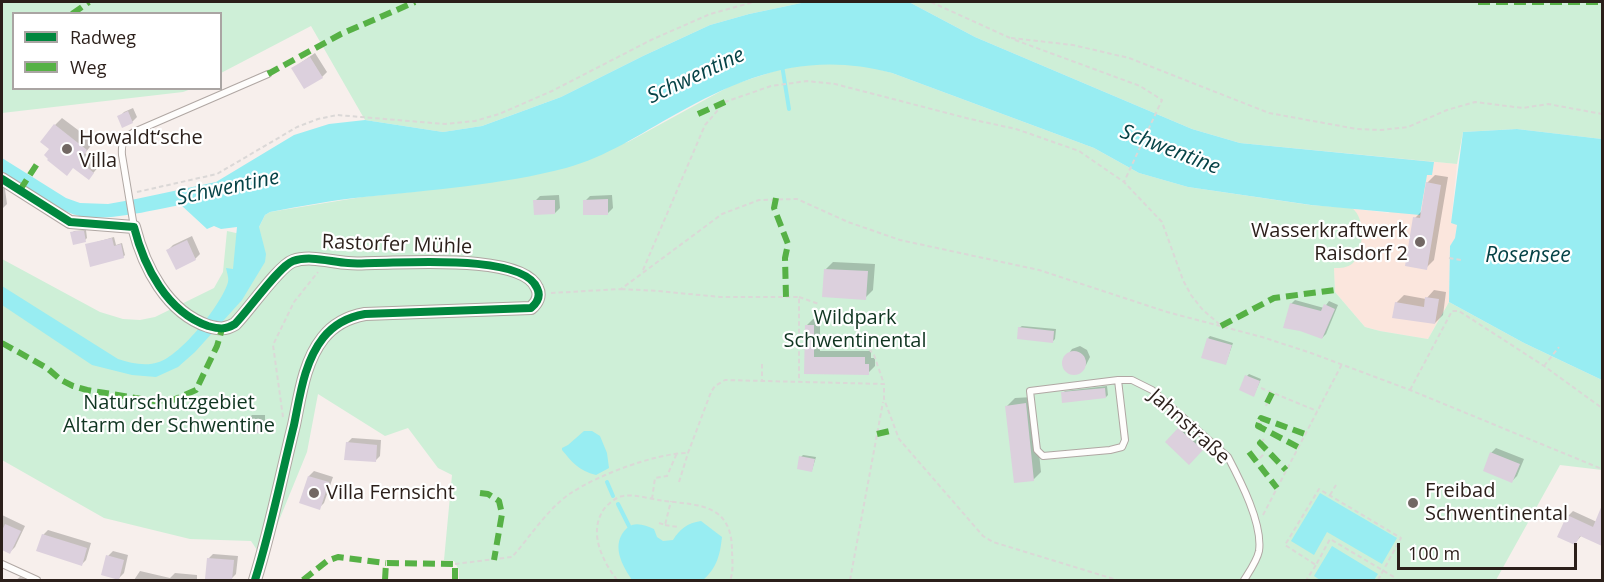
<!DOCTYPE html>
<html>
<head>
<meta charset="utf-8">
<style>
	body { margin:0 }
	#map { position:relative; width:1604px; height:582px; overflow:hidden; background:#f7efec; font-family:"Open Sans",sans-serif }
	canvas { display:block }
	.frame { position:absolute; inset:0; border:3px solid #2b1f1a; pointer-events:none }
	.legend { position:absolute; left:12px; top:12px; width:210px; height:78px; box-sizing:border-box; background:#fff; border:2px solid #aaa5a3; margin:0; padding:8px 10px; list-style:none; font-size:18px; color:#2b1f1a }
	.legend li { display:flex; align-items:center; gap:12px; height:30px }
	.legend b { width:30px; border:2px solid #aaa5a3 }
	.scale { position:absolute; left:1397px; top:543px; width:180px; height:27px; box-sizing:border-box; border:3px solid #2b1f1a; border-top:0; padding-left:8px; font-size:18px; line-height:21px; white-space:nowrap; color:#2b1f1a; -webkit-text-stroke:4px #fff; paint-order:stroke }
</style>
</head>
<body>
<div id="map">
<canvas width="1604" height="582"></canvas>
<div class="frame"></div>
<ul class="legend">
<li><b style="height:8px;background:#00873e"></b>Radweg</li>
<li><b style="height:8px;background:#56b145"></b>Weg</li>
</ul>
<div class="scale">100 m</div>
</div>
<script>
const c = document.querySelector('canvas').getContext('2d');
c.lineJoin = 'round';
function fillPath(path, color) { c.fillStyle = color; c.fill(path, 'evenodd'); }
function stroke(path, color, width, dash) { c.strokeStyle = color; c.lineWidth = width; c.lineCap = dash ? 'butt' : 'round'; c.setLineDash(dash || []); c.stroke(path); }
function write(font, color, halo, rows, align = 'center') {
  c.font = font + ' "Open Sans",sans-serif'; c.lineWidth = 4.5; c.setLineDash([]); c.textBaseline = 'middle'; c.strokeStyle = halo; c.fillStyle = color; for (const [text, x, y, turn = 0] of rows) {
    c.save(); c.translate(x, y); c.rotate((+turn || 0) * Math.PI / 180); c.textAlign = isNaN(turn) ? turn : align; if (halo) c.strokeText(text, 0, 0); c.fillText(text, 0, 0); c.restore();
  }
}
fillPath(new Path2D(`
	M1397 158 1457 164 1451 223 1457 224 1455 238 1450 246 1449 302 1428 339 1380 331 1365 327 1335 292 1331 206 1389 213Z`), '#fbe6dd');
fillPath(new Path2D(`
	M2 2H806L749 14 710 25 643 56 561 97 482 126 443 132 365 120 311 26 221 73 220 14H14V88L191 89 183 92 2 113Z
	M909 2H1602V139L1517 129 1463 132 1457 164 1240 143 1192 129 975 37Z
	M813 63 864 65 892 73 1094 148 1139 173 1188 187 1310 205 1352 208C1366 218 1364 251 1353 263 1347 268 1341 268 1334 268L1335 292 1365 327 1380 331 1428 339 1449 302 1524 343 1602 380V470L1560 465 1496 580H459V570L454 561 444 560 452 475 438 468 408 428 385 436 318 394 307 452 271 540 259 553 251 541 190 539 104 518 2 460V259L100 312 123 319 140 320 155 317 214 288 223 272 227 231 236 233 259 227 265 215 270 212 362 197 420 191 628 142 732 85 778 70Z`), '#ceefd7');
fillPath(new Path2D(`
	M806 2H909L975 37 1192 129 1240 143 1434 162 1432 175H1427L1420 215 1311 205 1188 187 1139 173 1094 148 892 73C810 51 747 74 676 114 640 134 606 157 566 168 501 185 432 190 364 197 333 200 302 206 270 212L265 215 259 227 266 254 265 262 242 300 195 352 178 367 156 377 132 375 92 365 2 305V286L118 359C131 363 145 367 159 362 181 355 222 304 228 282 229 278 227 273 226 268L233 269 237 227 221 229 214 226 207 229 181 205C151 210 98 225 70 213 46 204 23 186 2 172V158L66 198 80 203 108 204 136 199 216 182 294 135 329 124 365 120 443 132 482 126 561 97 643 56 710 25 749 14Z
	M1517 129 1602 139V380L1524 343 1449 302 1450 246 1455 238 1457 225 1451 223 1463 132Z
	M584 431H592L600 436 607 453 609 468 596 475C579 471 572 462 562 450V448L568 445Z
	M1320 493 1397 538 1382 564 1327 532 1314 555 1291 541Z
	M701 521 722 537C720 555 717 568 703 580H632C622 565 610 544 627 528 635 521 645 525 654 529L657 537 663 541 673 540C680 529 687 523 701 521Z
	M1332 546 1378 574 1374 580H1320L1314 576Z`), '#98edf2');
fillPath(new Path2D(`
	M315 53 327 72 322 77 293 68Z
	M133 108 137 117 132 122 119 117 124 112Z
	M62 118 94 142 85 153 100 165 89 178 51 148 55 125Z
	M1435 175 1448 177 1434 260 1426 268 1415 218 1423 210 1427 183Z
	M2 181 4 182 7 204 2 209Z
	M559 195 560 208 555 213 535 201 540 196Z
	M612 195 613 208 608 213 585 201 590 196Z
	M86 230 87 238 85 240 72 233 74 231Z
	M192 236 200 254 195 259 168 250 173 245Z
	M114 237 116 245 122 243 125 255 123 257 86 245Z
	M833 262 875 264 873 290 865 298 825 270Z
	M1434 290 1446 292 1443 315 1435 323 1396 303 1404 295 1426 299Z
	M1295 300 1324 308 1329 301 1338 305 1326 334 1322 338 1291 304Z
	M813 319H820V351H871V358H875V366L868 373H806V326Z
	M1022 326 1056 329 1055 339 1053 341 1019 328Z
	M1210 336 1233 343 1226 363 1208 338Z
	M1080 346 1087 350 1090 357 1086 365 1075 374 1066 370 1063 362 1072 349Z
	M1249 374 1261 379 1254 395 1247 376Z
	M1107 386 1108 395 1106 397 1063 393 1065 391Z
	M1033 397 1041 472 1033 480 1007 406 1015 398Z
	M252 415H265V427L260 432 247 420Z
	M1181 427 1204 447 1189 463 1167 442Z
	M352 438 381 440 380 456 375 461 347 443Z
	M1496 448 1524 459 1517 476 1512 481 1491 453Z
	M803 455 816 457 812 470 801 457Z
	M314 471 333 477 324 503 319 508 301 502 309 476Z
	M1573 511 1597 522 1602 513V544L1582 535 1575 543 1568 516Z
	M2 515 25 526 15 547 10 552 2 548Z
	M48 530 91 543 86 560 81 565 43 535Z
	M113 551 128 555 124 573 119 578 108 556Z
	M213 554 238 556 236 574 231 579 208 559Z
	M140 571 170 578 175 573 197 575V580H134Z
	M20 577 29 580H16Z`), '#0003');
stroke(new Path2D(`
	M782 65 789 109
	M607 482 613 496
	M618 504 629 526`), '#98edf2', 4);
fillPath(new Path2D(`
	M310 57 323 78 304 89 291 68Z
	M128 111 133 123 122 128 117 116Z
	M54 124 87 150 79 161 94 173 89 180 73 168 67 176 47 160 48 159 44 155 49 149 40 142Z
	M1426 182 1441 185 1427 270 1405 266 1413 217 1420 218Z
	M608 199V215H583V200Z
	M533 200H555V214L534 215Z
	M76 231H84L86 242 73 245 70 232Z
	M112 238 114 246 121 244 124 258 90 267 85 244Z
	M187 240 196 260 176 270 166 250Z
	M824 269 868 271 866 300 822 297Z
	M1425 297 1439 299 1435 324 1392 318 1395 302 1424 307Z
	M1290 303 1321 311 1324 304 1335 309 1322 339 1300 331 1283 328Z
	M805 325H814V357H865V364H869V375L804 374Z
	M1018 327 1054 331 1053 343 1017 339Z
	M1207 338 1232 345 1226 365 1201 358Z
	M1062 363a12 12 0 1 1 24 0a12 12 0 1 1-24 0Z
	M1245 375 1260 381 1254 397 1239 390Z
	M1105 388 1106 398 1062 403 1061 392Z
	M1026 403 1034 481 1014 483 1005 406Z
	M246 419H260L261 433 246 434Z
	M1178 428 1203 450 1189 465 1165 442Z
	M346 442 377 445 376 462 344 460Z
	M1490 452 1520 464 1512 483 1483 471Z
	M799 456 815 459 812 472 797 469Z
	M308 476 329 482 320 510 299 503Z
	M1602 505V546L1580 536 1575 545 1557 537 1567 515 1593 527Z
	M5 524 21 531 10 554 2 550V531Z
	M42 534 87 548 82 566 36 551Z
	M106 555 124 560 119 580 101 575Z
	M207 558 234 560 232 580 205 579Z`), '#dcd0dd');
const service = new Path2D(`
	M134 227 122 155C121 143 124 138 134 132L268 74
	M1118 380 1125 440 1122 447 1110 450 1043 456 1037 450 1030 391 1118 380H1132L1152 390 1228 457C1240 480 1263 524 1259 551 1257 561 1249 572 1244 580
	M2 564 37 580`);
const minor = new Path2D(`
	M2 179 70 222 134 227C144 267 167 312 208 326 219 329 225 330 235 324 249 310 279 266 293 261 310 255 331 262 348 263 357 264 366 263 375 263 407 263 523 254 537 288 541 296 537 303 531 308L365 314C348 317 334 324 323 338 304 362 300 396 294 425 281 477 271 529 255 580`);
stroke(service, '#b0a7a3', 8);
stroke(minor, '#b0a7a3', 14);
stroke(new Path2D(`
	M931 2 1010 38
	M1011 38 1073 45 1129 58 1269 113 1357 129 1381 130 1408 127 1447 110 1475 102 1523 108 1548 104 1602 114
	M1015 40 1140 86 1162 100 1124 182
	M137 192 217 174 297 127 318 119 337 115 445 124 475 121 499 114 552 91 651 40 710 14 754 2
	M1449 258 1461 260
	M643 270 705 125 725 102 771 86 807 81 835 84 970 119 1016 129 1079 151 1124 182 1162 222 1183 280 1191 295 1202 309 1219 324
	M621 289 658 291 720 297H799V382
	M551 293 621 289 722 214 759 200 797 199 848 222 900 240 1039 270 1167 312 1262 337 1311 353 1410 390 1602 469
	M799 297 819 304
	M869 349 874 355 884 384
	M762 364V382
	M1544 366 1559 347
	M1261 388 1317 411
	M1410 390 1452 311H1459L1544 366 1602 408
	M1266 406 1267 403
	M283 417 273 345 294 302 318 272
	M1259 423 1260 420
	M1262 441 1264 439
	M1260 458 1264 454
	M679 482 688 453 711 392 715 386 725 380 884 384V399L899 439 983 536 993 542 1117 580
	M1330 495 1336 485
	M652 499 655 478 667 476 677 453
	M1263 515 1342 364
	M659 523 665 525 671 501
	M665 525 678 527
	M455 564 512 557C530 537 549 507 571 493 598 475 656 453 688 453
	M617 580C602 560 588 532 604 509 608 504 616 497 623 496 635 494 651 499 664 501 699 505 731 504 732 549 732 559 734 572 730 580
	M850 580 883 402
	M1310 580 1307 579 1316 565
	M1378 580 1401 538 1319 489 1285 545 1316 565 1330 539 1394 577`), '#dbd8d7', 2, [4.5, 3]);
stroke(service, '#fefdfc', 6);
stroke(minor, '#fefdfc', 12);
stroke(new Path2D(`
	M1478 2H1601
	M72 14 89 2
	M268 74 341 34 415 2
	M698 114 725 102
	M20 190 39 161
	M776 198 774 208 788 244 785 258 786 297
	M1221 326 1274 298 1335 290
	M2 343 47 368 61 380 73 386 87 390 154 401 173 400 196 390 217 346 222 329
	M1267 403 1272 393
	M1260 420 1261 418 1305 434
	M1259 423 1258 426 1298 447
	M877 434 894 430
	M1262 441 1260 443 1286 470
	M1249 452 1277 488
	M480 493 488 494 499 501 502 514 494 560
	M303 580 327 561 338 557 386 563
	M385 580 386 563 455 564V580`), '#56b145', 6, [12, 6]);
stroke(new Path2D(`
	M2 179 70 222 134 227C144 267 167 312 208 326 219 329 225 330 235 324 249 310 279 266 293 261 310 255 331 262 348 263 357 264 366 263 375 263 407 263 523 254 537 288 541 296 537 303 531 308L365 314C348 317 334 324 323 338 304 362 300 396 294 425 281 477 271 529 255 580`), '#00873e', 8);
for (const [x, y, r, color] of [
	[67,149,6,"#726864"],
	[1420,242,6,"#726864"],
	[314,493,6,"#726864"],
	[1413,503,6,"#726864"]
]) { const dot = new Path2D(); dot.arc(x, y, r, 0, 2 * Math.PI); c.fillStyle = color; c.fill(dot); stroke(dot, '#fff', 2); }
write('20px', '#2b1f1a', '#fff', [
	["Howaldt‘sche",79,138],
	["Villa",79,161],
	["Wasserkraftwerk",1408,231,"right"],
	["Raisdorf 2",1408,254,"right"],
	["Freibad",1425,491],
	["Schwentinental",1425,514],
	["Villa Fernsicht",326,493]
], 'left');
write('20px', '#2b1f1a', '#fff', [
	["Rastorfer Mühle",397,245,2],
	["Jahnstraße",1189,427,42]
]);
write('20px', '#103521', '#fff', [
	["Wildpark",855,318],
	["Schwentinental",855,341],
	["Naturschutzgebiet",169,403],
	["Altarm der Schwentine",169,426]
]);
write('italic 21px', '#064347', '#fff', [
	["Schwentine",696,76,-25],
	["Schwentine",1170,150,21],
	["Schwentine",228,188,-12],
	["Rosensee",1528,256]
]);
</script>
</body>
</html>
